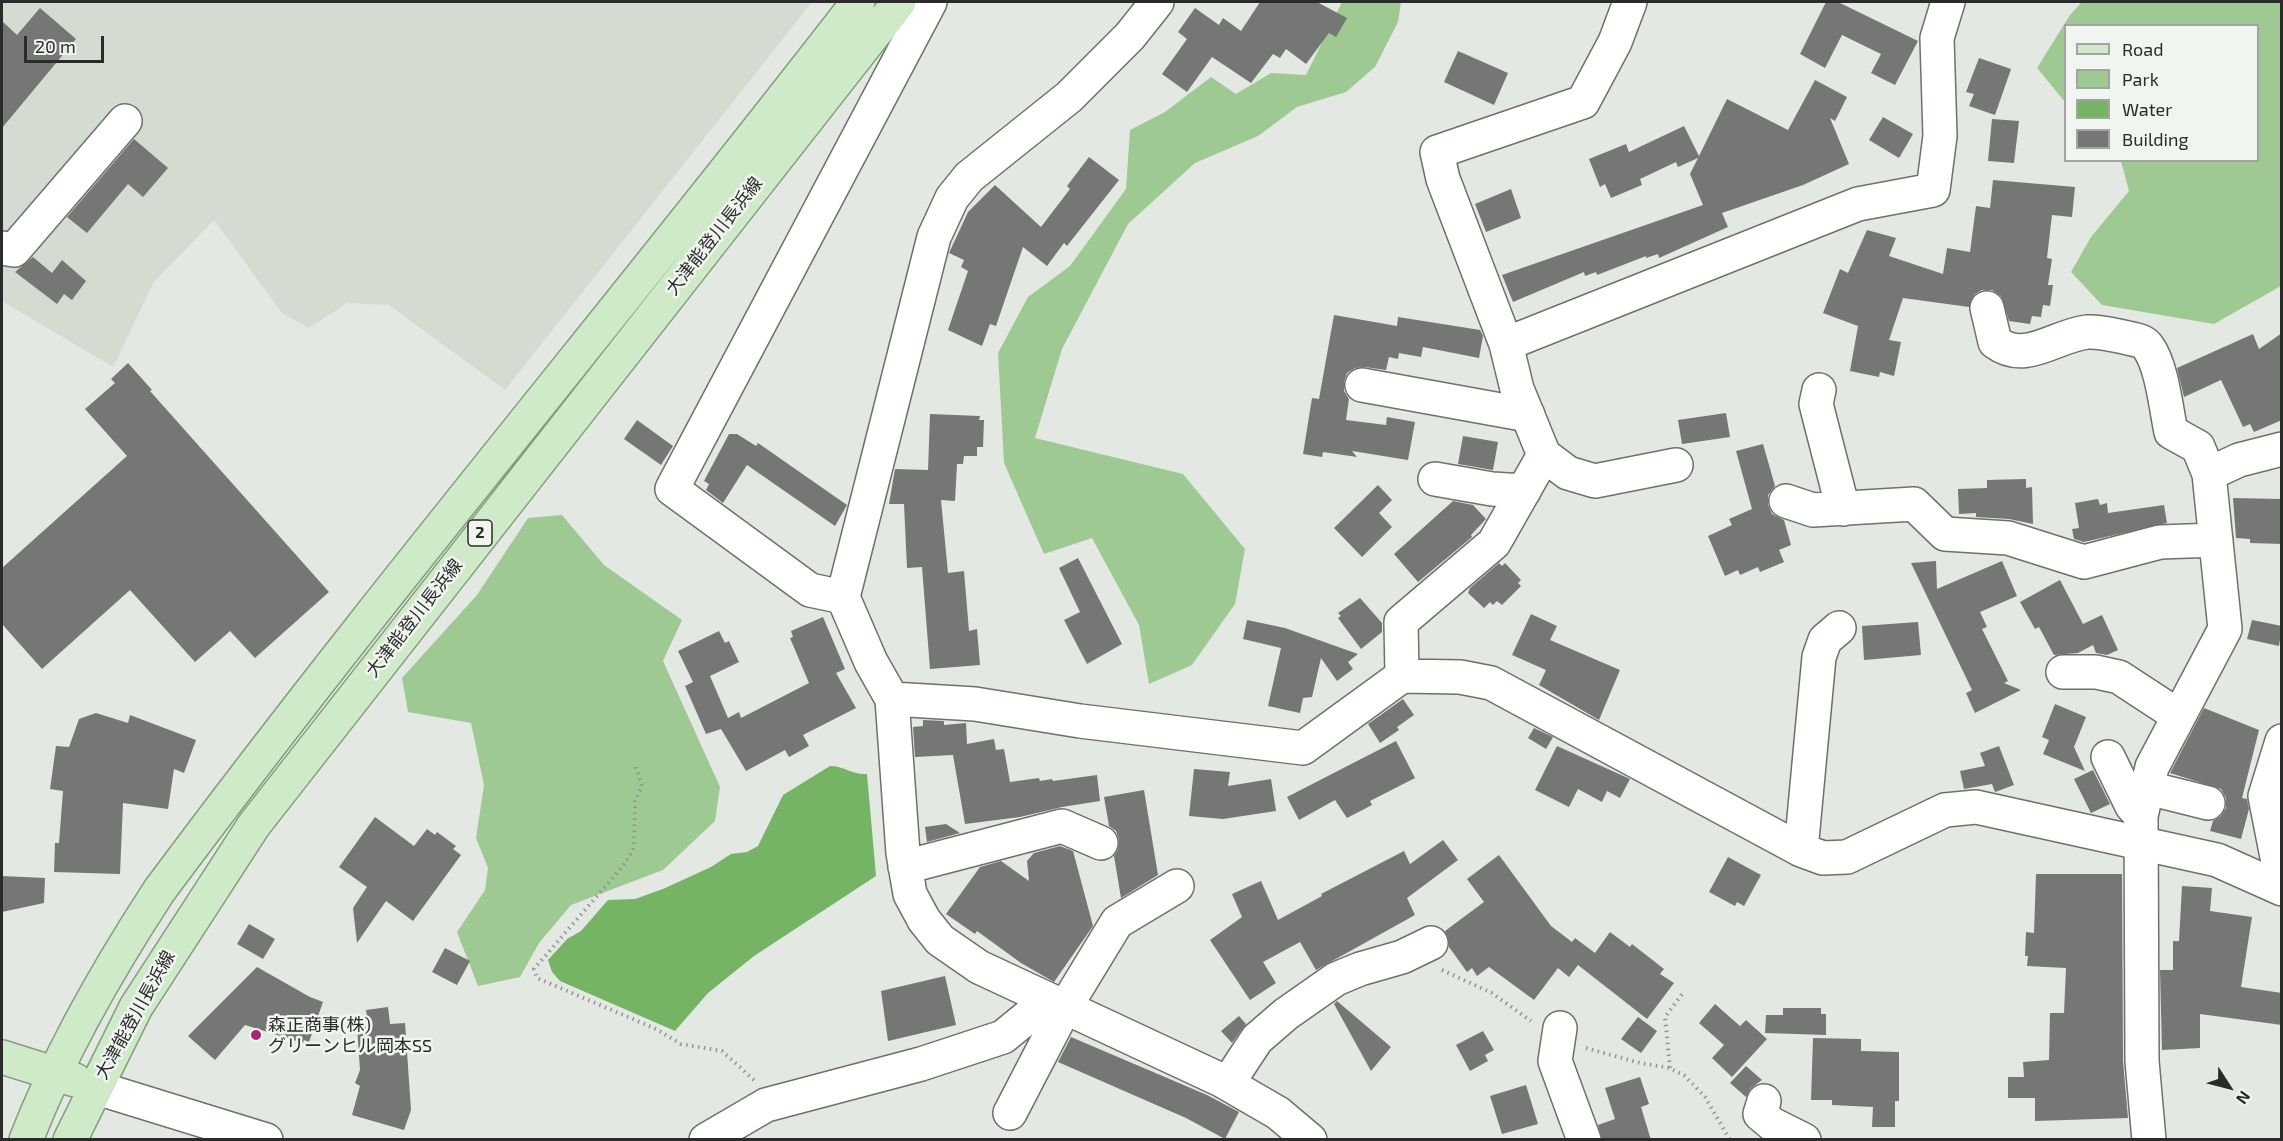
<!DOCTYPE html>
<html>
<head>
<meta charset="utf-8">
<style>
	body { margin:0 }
	#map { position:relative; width:2283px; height:1141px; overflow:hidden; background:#e4e8e3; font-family:"Exo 2",sans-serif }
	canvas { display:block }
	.frame { position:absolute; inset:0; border:3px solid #2a2b2a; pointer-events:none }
	.legend { position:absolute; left:2064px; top:24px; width:195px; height:138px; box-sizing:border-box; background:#f1f5f0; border:2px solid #a1a4a1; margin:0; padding:8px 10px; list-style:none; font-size:18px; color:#2a2b2a }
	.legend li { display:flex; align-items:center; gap:12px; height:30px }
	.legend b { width:30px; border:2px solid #a1a4a1 }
	.north { position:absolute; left:2199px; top:1057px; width:60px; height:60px; -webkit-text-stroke:4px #f1f5f0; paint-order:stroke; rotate:126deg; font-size:16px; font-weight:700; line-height:24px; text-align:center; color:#2a2b2a }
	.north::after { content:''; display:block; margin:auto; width:21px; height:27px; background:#2a2b2a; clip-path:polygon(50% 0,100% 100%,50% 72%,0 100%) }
	.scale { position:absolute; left:24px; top:36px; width:80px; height:27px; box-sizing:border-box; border:3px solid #2a2b2a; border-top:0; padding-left:8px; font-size:18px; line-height:21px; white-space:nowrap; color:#2a2b2a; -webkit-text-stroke:4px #f1f5f0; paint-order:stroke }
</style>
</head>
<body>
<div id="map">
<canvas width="2283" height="1141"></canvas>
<div class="frame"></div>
<ul class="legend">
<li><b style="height:8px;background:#ceeac8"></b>Road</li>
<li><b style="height:16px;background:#9ec993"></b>Park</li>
<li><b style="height:16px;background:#75b365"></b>Water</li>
<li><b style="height:16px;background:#747773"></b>Building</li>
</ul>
<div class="north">N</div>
<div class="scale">20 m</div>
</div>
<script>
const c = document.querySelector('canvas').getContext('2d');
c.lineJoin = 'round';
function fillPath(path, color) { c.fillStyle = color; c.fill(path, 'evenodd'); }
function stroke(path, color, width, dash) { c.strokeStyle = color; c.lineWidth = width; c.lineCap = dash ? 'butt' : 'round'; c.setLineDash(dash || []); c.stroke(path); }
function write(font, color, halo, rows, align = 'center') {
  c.font = font + ' "Exo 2","Noto Sans JP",sans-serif'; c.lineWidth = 5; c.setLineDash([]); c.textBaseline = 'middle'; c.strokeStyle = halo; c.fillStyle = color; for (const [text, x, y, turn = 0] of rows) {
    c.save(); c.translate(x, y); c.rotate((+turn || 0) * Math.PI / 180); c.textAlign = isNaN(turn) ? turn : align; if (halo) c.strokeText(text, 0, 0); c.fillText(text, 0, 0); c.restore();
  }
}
fillPath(new Path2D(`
	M2 2H812L505 390 389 305 347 303 309 328 282 313 214 220 154 282 113 367 2 301Z`), '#d4dcd2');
fillPath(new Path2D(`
	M1342 2H1401L1398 22 1375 67 1346 92 1297 107 1258 136 1195 163 1128 224 1062 349 1035 438 1183 474 1245 549 1235 604 1192 665 1149 684 1139 625 1092 538 1044 554 1004 463 998 353 1028 297 1070 266 1126 189 1130 130 1165 112 1211 77 1236 94 1271 73 1306 75Z
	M2082 2H2281V286L2214 324 2102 305 2071 272 2091 237 2129 191 2121 161 2258 160V26H2066L2065 102 2037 68 2070 15Z
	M562 515 604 565 682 620 663 661 720 787 715 821 663 870 571 905 539 943 520 977 478 986 457 932 485 890 488 868 476 838 484 785 471 723 408 712 402 678 477 595 528 518Z`), '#9ec993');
fillPath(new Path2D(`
	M830 766C844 766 852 775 867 774L876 876 754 956 708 993 675 1031 560 981 552 972 548 960 567 939 581 931 608 900 635 899 663 889 711 867 731 854 747 852 758 846 783 795Z`), '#75b365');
fillPath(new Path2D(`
	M1260 2H1317L1347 18 1336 37 1329 33 1306 64 1286 49 1280 58 1273 54 1251 83 1212 57 1187 92 1162 74 1187 39 1178 32 1195 8 1219 25 1223 18 1241 31Z
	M1826 2H1838L1918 41 1895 85 1871 73 1881 54 1842 35 1825 68 1800 54Z
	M40 8 76 39 2 128V21L17 35Z
	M1458 51 1508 73 1494 105 1444 82Z
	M1979 58 2011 69 1995 115 1969 106 1974 94 1966 92Z
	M1815 80 1847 97 1835 121 1830 118 1849 164 1803 185 1722 213 1728 227 1659 258 1658 254 1646 258V256L1597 275 1596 272 1585 276 1584 272 1513 302 1502 275 1703 205 1690 174 1698 158 1678 167 1676 162 1640 179 1642 185 1611 198 1605 184 1600 187 1589 159 1626 144 1629 152 1684 126 1699 156 1727 99 1788 130Z
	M1883 117 1913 134 1899 158 1869 140Z
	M1992 119 2019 121 2014 163 1988 161Z
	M134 139 168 168 143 197 128 184 87 233 67 217Z
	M1089 157 1119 180 1067 246 1064 243 1047 266 1023 247 996 326 990 324 982 346 948 330 968 271 961 267 964 260 949 253 968 212 995 185 1041 227 1070 189 1067 186Z
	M1993 180 2075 187 2072 217 2052 215 2047 258 2052 259 2048 285H2053L2050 306 2043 305 2041 317 2032 316 2030 324 2009 321 2001 296 1992 290H1982L1975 294 1969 307 1903 298 1889 340 1901 342 1894 376 1880 372 1879 377 1850 371 1858 326 1823 313 1840 269 1848 273 1867 230 1896 238 1889 256 1943 274 1947 248 1970 252 1976 206 1990 208Z
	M1511 189 1521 218 1486 232 1475 204Z
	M33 257 52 273 62 260 86 281 72 300 64 294 57 304 15 272Z
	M1334 315 1397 326 1398 317 1480 330 1483 336 1479 358 1423 347 1421 357 1399 353 1398 359 1389 357 1386 370 1365 367 1355 368 1347 373 1344 382V391L1349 399 1346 420 1386 425 1387 417 1415 422 1408 460 1352 451 1357 457 1323 452 1322 457 1303 454 1312 398 1319 399Z
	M2282 333V420L2254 432 2250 424 2243 427 2221 380 2184 397 2177 368 2253 334 2259 349Z
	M128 363 152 390 150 391 329 592 255 658 230 631 195 662 130 590 42 669 2 624V568L127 456 85 409 115 383 111 379Z
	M1726 413 1730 437 1682 444 1678 420Z
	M930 414 980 416 979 420H984L983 447H977V456H964L963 464H957L955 501 941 500 948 573 964 571 969 631 977 629 980 665 930 669 922 567 907 568 904 504H889L895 469 928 470Z
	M637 420 673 446 661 465 624 439Z
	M729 434H737L756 446 758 443 847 505 835 526 747 465 723 503 706 490 709 484 704 481Z
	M1463 436 1498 442 1493 470 1458 464Z
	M1763 444 1775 486 1768 495V505L1772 514 1784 520 1791 545 1779 550 1784 562 1760 572 1758 567 1740 575 1738 570 1725 576 1708 536 1732 525 1729 519 1752 509 1736 451Z
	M2026 479V488L2032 487 2033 524 2009 519 1976 517V513L1959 514 1958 489 1987 488V480Z
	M1378 485 1392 500 1379 513 1392 527 1362 557 1334 528Z
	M2233 498 2282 499V544L2250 543V539L2236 538Z
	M2098 499 2100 505 2107 503 2108 513 2164 505 2167 523 2084 542 2074 539 2072 529 2079 528 2075 503Z
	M1453 501 1473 505 1486 519 1471 535 1472 537 1418 582 1394 554Z
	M1078 558 1122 644 1087 664 1064 620 1080 612 1059 568Z
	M1936 561 1937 589 2002 561 2017 596 1980 612 1987 627 1982 629 2008 681 2004 683 2021 690 1975 713 1966 693 1972 690 1911 563Z
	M1499 563 1502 566 1505 563 1521 580 1518 583 1521 586 1502 605 1497 601 1493 605 1490 602 1484 608 1468 593 1470 588Z
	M2060 580 2083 624 2102 615 2118 650 2107 655 2096 653 2093 645 2078 653 2054 655 2039 627 2035 629 2020 602Z
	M1360 598 1382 623V632L1361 649 1338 618 1341 616 1338 613Z
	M1531 614 1557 626 1550 640 1620 670 1599 720 1539 685 1546 670 1512 655Z
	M823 617 845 669 836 673 856 708 803 735 809 746 789 757 785 750 746 771 721 729 706 734 685 686 693 682 678 651 719 631 725 643 729 641 739 662 710 676 728 718 739 712 741 718 809 683 790 638 793 637 791 631Z
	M1247 620 1285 628 1358 654 1348 662 1353 669 1337 681 1321 658 1312 697 1303 698 1300 713 1268 706 1281 648 1243 639Z
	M2252 620 2282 626 2279 646 2247 639Z
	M1918 622 1921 655 1864 660 1862 626Z
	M1403 699 1414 715 1397 727 1399 730 1380 743 1368 724Z
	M2055 704 2086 717 2074 747 2085 771 2043 754 2049 740 2042 737Z
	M2204 708 2259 730 2242 798 2247 799 2249 809 2241 839 2210 831 2213 821 2221 816 2226 808V798L2221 789 2170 773Z
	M96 713 128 723 130 715 196 740 184 773 174 769 168 809 123 803 120 874 54 872 55 843H59L63 791 50 789 56 746 69 747 79 719Z
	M923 720 944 721V725L966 723 967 744 994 739 996 750 1004 749 1010 782 1039 778 1040 781 1052 779 1053 781 1097 775 1100 801 1062 807 1020 817 965 824 953 755 915 757 913 727 923 726Z
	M1534 728 1553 737 1546 749 1528 738Z
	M1396 741 1415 778 1370 801 1372 805 1347 818 1335 800 1299 820 1287 797Z
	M1557 746 1630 779 1620 798 1607 791 1602 802 1578 789 1569 807 1535 790Z
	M1999 746 2014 785 1995 792 1992 784 1964 789 1960 771 1985 766 1980 753Z
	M1194 769 1230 772 1228 786 1271 779 1276 811 1223 819 1189 816Z
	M2093 770 2110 804 2091 813 2074 779Z
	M1144 790 1158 875 1121 898 1114 856 1118 850 1119 840 1116 831 1109 826 1104 797Z
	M375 817 414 846 427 829 435 835 437 832 456 846 453 849 461 855 413 921 386 901 357 943 353 908 367 887 339 867Z
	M946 824 960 833 927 842 925 827Z
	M1443 840 1458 860 1407 898 1415 915 1316 970 1300 942 1263 962 1276 983 1250 1000 1210 940 1242 917 1232 894 1261 881 1278 920 1322 896 1321 894 1404 851 1410 864Z
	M1060 846 1073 851 1093 926 1054 982 1021 963 977 931 975 934 946 914 980 867 1001 861 1029 881 1027 861 1034 853Z
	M1499 855 1551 926 1572 942 1575 938 1595 953 1610 932 1630 947 1632 944 1664 969 1660 974 1674 983 1647 1019 1578 965 1569 977 1558 968 1534 1000 1489 967 1477 976 1472 968 1467 972 1449 947 1445 931 1484 902 1467 879Z
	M1728 857 1761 875 1744 906 1737 902 1735 906 1709 892Z
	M2036 874H2122L2123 1061 2128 1118 2035 1121V1098H2008V1077H2024L2023 1062 2049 1060 2050 1013H2064L2066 968 2027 966 2028 956H2025L2026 932 2034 933Z
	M2 876 45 878 44 903 2 912Z
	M2182 886 2212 888 2210 911 2252 917 2241 987 2282 993V1025L2200 1014V1048L2162 1050 2160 970H2173V941H2179Z
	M249 924 275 939 263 959 237 944Z
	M445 948 470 961 457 985 432 972Z
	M257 967 310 997 323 1002 309 1042 304 1040 303 1043 245 1025 215 1060 188 1036Z
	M945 976 956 1025 888 1041 881 991Z
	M1337 1001 1391 1047 1371 1071 1334 1004Z
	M1715 1004 1740 1026 1746 1020 1767 1039 1732 1077 1712 1058 1724 1045 1699 1023Z
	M388 1007 390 1024 405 1023 411 1110 404 1130 352 1115 360 1086 355 1083 360 1070 357 1026H368L366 1010Z
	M1783 1008H1821V1014H1826V1035L1765 1033 1766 1015H1783Z
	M1239 1016 1246 1024 1232 1043 1221 1031Z
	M1638 1017 1657 1031 1641 1053 1621 1039Z
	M1483 1031 1494 1050 1485 1055 1488 1061 1470 1071 1456 1045Z
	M1071 1037 1207 1095 1239 1112 1225 1139 1186 1118 1058 1062Z
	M1813 1038 1861 1039V1051L1899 1052V1101H1895V1127H1872L1873 1107 1832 1105V1100H1811Z
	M1746 1066 1762 1080 1751 1088 1746 1097 1730 1083Z
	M1640 1077 1649 1104 1641 1107 1651 1140H1602L1598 1125 1615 1119 1605 1088Z
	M1526 1085 1538 1124 1502 1134 1490 1096Z`), '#747773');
const minor = new Path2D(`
	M1157 2 1130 36 1069 97 969 177 952 198 934 237 843 597 871 662 892 699 903 853 910 894 924 920 940 940 979 967 1221 1080 1278 1113 1310 1140
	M2 248 14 250 125 121
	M1987 308 1995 342C2026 365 2054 336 2087 332 2101 331 2114 335 2128 338 2135 340 2143 340 2148 347 2162 366 2166 408 2171 432L2198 447 2209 474
	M1506 344 1443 179 1437 152 1583 102 1615 42 1630 2
	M1362 385 1528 415
	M1819 390 1816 404 1843 509
	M1544 455 1568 473 1595 481 1676 465
	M1435 479 1492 489 1524 491
	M1786 501 1813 510 1914 504 1945 534 2008 538 2084 562 2160 542 2216 540
	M843 597 810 590 672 489 930 2
	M2063 672H2096L2119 677 2177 715
	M1402 676 1401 622 1494 543 1544 455 1517 389 1506 344 1858 204 1933 190 1940 136 1937 38 1948 2
	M892 699 975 704 1080 721 1303 748 1402 676 1460 677 1491 683 1801 850 1823 858 1847 857 1945 810 1976 807 2217 860 2282 889
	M2108 757 2132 806 2141 816
	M2148 788 2208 803
	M1801 850 1819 657 1825 640 1839 628
	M905 867 1062 826 1101 843
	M2278 887V862L2265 796 2282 741
	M1560 1028 1555 1061 1584 1140
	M1228 1083 1257 1039 1286 1014 1336 979 1360 969 1402 957 1431 943
	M94 1087 266 1140
	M1764 1101 1760 1114 1772 1124 1804 1140
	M1010 1113 1064 1009 1117 922 1177 886
	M706 1140 766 1105 921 1064 1003 1037 1047 1001
	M2149 1140 2142 1061 2141 816 2152 767 2225 629 2209 474 2239 460 2282 449`);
const major = new Path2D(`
	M2 1057 75 1080
	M26 1140C60 1052 108 969 159 891 384 588 628 300 858 2
	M70 1140 136 1007 254 825 899 2`);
stroke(minor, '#6d706c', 36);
stroke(major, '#809e79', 36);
stroke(new Path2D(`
	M636 767 642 786 635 801 634 848 623 866 534 969 537 978 656 1029 681 1044 722 1051 754 1080
	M1442 970 1492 993 1531 1021
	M1586 1048 1640 1063 1670 1068 1685 1076 1705 1097 1730 1140
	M1670 1068 1665 1017 1683 993`), '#929592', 4, [1.5, 4.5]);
stroke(minor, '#fff', 33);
stroke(major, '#ceeac8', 33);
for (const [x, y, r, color] of [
	[256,1035,6,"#a82673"]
]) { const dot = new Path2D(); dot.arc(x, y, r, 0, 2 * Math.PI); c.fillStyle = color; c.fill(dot); stroke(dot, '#f1f5f0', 2); }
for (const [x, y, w] of [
	[480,533,24]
]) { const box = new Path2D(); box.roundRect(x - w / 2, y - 13, w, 26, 4.5); c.fillStyle = '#f1f5f0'; c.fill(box); stroke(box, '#2a2b2a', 1.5); }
write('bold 16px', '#2a2b2a', null, [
	["2",480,533]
]);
write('18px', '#2a2b2a', '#f1f5f0', [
	["大津能登川長浜線",714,236,-52],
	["大津能登川長浜線",414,618,-52],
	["大津能登川長浜線",135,1015,-61]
]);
write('18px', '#2a2b2a', '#f1f5f0', [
	["森正商事(株)",268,1025],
	["グリーンヒル岡本SS",268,1046]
], 'left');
</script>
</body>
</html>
